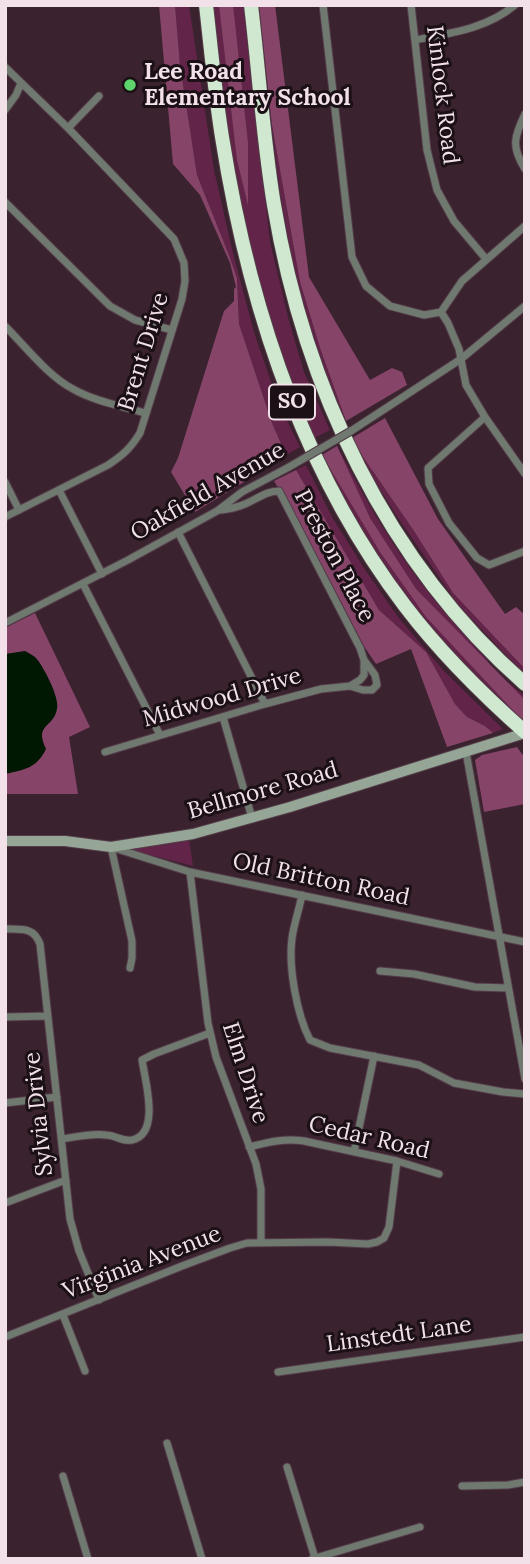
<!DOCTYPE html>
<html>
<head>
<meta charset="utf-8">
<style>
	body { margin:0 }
	#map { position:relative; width:530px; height:1564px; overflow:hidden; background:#3a222f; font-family:Lora,serif }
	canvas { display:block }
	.frame { position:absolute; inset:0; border:7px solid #f2e1e9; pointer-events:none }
</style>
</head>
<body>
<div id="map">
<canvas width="530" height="1564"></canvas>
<div class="frame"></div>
</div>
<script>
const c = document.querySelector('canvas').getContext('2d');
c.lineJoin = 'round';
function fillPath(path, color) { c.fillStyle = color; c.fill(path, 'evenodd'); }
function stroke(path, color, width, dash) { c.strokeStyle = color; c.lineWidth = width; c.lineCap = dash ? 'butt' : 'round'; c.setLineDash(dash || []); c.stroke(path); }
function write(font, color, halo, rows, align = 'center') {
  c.font = font + ' Lora,serif'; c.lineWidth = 6; c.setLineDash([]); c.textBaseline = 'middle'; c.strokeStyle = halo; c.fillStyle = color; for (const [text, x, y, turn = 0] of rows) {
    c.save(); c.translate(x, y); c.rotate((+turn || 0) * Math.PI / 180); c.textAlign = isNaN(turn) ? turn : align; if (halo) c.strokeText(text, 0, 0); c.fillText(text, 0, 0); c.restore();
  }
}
fillPath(new Path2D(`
	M175 5H189L214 170 232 249 254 332 279 405 300 447 286 455 272 423 239 324 237 278 229 255 197 175 180 65Z
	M213 5H243L270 242 289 321 304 372 330 430 313 439 277 351 241 215 227 136Z
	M259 5 272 125 300 282 320 348 346 421 343 423C325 376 307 329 296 280 276 190 269 97 259 5Z
	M352 438 363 457 414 531 453 593 525 669V675L459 606 398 518 362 461Z
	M337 446C361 491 385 535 415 575 437 605 463 633 488 661L485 664 525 696V722L470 673 426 624 399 587 353 520 322 455Z
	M306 465 332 517 364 568 398 617 443 670 503 729 493 733 485 726 467 717 455 704 426 652 379 610 296 470Z
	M189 839 193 866 123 848Z`), '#622448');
fillPath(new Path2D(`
	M159 5H175L180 65 197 175 229 255 237 278 239 324 272 423 286 455 267 468 195 512 171 472 178 458 224 311 234 301V289L236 287 230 263 200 195 173 164Z
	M219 5H233L248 143V205L237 160Z
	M259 5H275L309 277 370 380 392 368 402 372 407 385 346 421 320 348 300 282 272 125Z
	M385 418 438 519 505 614 516 607 525 615V669L453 593 414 531 363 457 352 438Z
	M337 446 370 518 416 589 525 700V719L522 720 426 617 380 552 322 455Z
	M296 470 379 610 426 652 455 704 467 717 485 726 493 733 447 747 411 649 376 664 365 648 282 489 277 486 274 481Z
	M35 613 90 727 69 737 78 794H5V628Z
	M517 747 525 758V804L484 812 475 760 482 755Z`), '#874469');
fillPath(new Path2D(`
	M25 651C27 652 34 656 35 657 43 665 60 698 57 709 53 729 34 723 46 749 37 768 24 770 5 774V654Z`), '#001701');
stroke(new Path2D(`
	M5 6 6 5`), '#001701', 2.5);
const street = new Path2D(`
	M323 5 352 257 366 286 390 306 424 315 441 312
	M411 5 427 150 437 190 454 221 486 259
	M415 40C451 33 486 29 515 5
	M5 67 68 128 174 239 184 263 185 281 182 299 140 433C130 449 123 455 108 465L5 517
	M5 110 16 95 21 83
	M525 114C514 137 511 147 525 169
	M68 128 99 96
	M5 202 110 306 135 320 172 330
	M525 226 462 281 441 312 448 323 459 349 466 385 485 417 525 474
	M5 326C25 346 48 376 73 389 94 401 121 406 145 413
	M485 417 428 468 429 484 449 523 477 558 489 565 525 551
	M351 431 461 359 525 306
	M5 482 19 510
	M59 490 102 574
	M221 510C230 509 238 507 245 504 257 499 266 491 279 491L360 648 364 660 375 675 377 685 372 690H363L350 686
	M178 532 265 704
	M83 584 160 735
	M5 623 128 560 217 511 242 492 289 467
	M223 717 252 818
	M105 752 265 704 321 689 350 686 360 680 364 675V661
	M466 752 525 1079
	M190 872 208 1023 216 1057 256 1164 261 1189V1243
	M302 895C299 910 294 924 292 938 288 967 297 1015 310 1040L330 1048 419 1065 454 1083 503 1092 525 1094
	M5 929C21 929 34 927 40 944L70 1219 79 1251 99 1300
	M130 968 132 958V941L111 847 190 872 525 942
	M380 971 414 974 475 987 508 988
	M5 1017 48 1016
	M5 1103 57 1097
	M62 1139C76 1137 92 1133 106 1135 115 1135 122 1142 132 1140 161 1134 145 1080 142 1060L154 1054 210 1033
	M249 1147C269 1142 285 1138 304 1141L397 1161 439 1174
	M354 1152 374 1056
	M5 1203 66 1180
	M63 1315 85 1371
	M5 1337 182 1266 230 1248 247 1243 328 1242 368 1244 377 1242 384 1238 389 1227 397 1161
	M278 1372 525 1337
	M167 1443 202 1559
	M287 1467 315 1558
	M63 1476 88 1559
	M462 1486 508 1485 525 1482
	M312 1559 420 1527`);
const secondary = new Path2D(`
	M5 841H65L111 847 193 834 290 807 525 733`);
const highway = new Path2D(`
	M206 5C211 49 215 93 222 137 248 302 302 471 405 606 440 652 481 693 525 732
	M251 5C259 72 263 139 274 205 304 386 386 562 525 684`);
stroke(street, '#543d49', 9);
stroke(secondary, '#543d49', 12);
stroke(highway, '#543d49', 16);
stroke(street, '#6f7970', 7);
stroke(secondary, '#96a696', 10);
stroke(highway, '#cfe8cf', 14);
const streetBridge = new Path2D(`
	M289 467 351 431`);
stroke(streetBridge, '#543d49', 9, []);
stroke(streetBridge, '#6f7970', 7);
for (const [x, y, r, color] of [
	[130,85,7,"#5ed56c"]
]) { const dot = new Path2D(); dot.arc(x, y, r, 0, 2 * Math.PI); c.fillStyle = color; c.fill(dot); stroke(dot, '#1a1015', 2.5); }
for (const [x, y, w] of [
	[292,402,46]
]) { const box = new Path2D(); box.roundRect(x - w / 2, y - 17.5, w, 35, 5); c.fillStyle = '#1a1015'; c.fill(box); stroke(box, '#f2e1e9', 2); }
write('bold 21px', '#f2e1e9', null, [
	["SO",292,402]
]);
write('bold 23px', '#f2e1e9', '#1a1015', [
	["Lee Road",144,72],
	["Elementary School",144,98]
], 'left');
write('23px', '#f2e1e9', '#1a1015', [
	["Kinlock Road",442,95,83],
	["Brent Drive",144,352,-73],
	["Oakfield Avenue",208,492,-30],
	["Preston Place",334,556,62],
	["Midwood Drive",222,698,-16],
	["Bellmore Road",263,791,-16],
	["Old Britton Road",321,880,12],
	["Elm Drive",245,1073,72],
	["Sylvia Drive",39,1114,-96],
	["Cedar Road",369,1138,13],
	["Virginia Avenue",142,1263,-21],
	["Linstedt Lane",399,1335,-8]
]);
</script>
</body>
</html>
